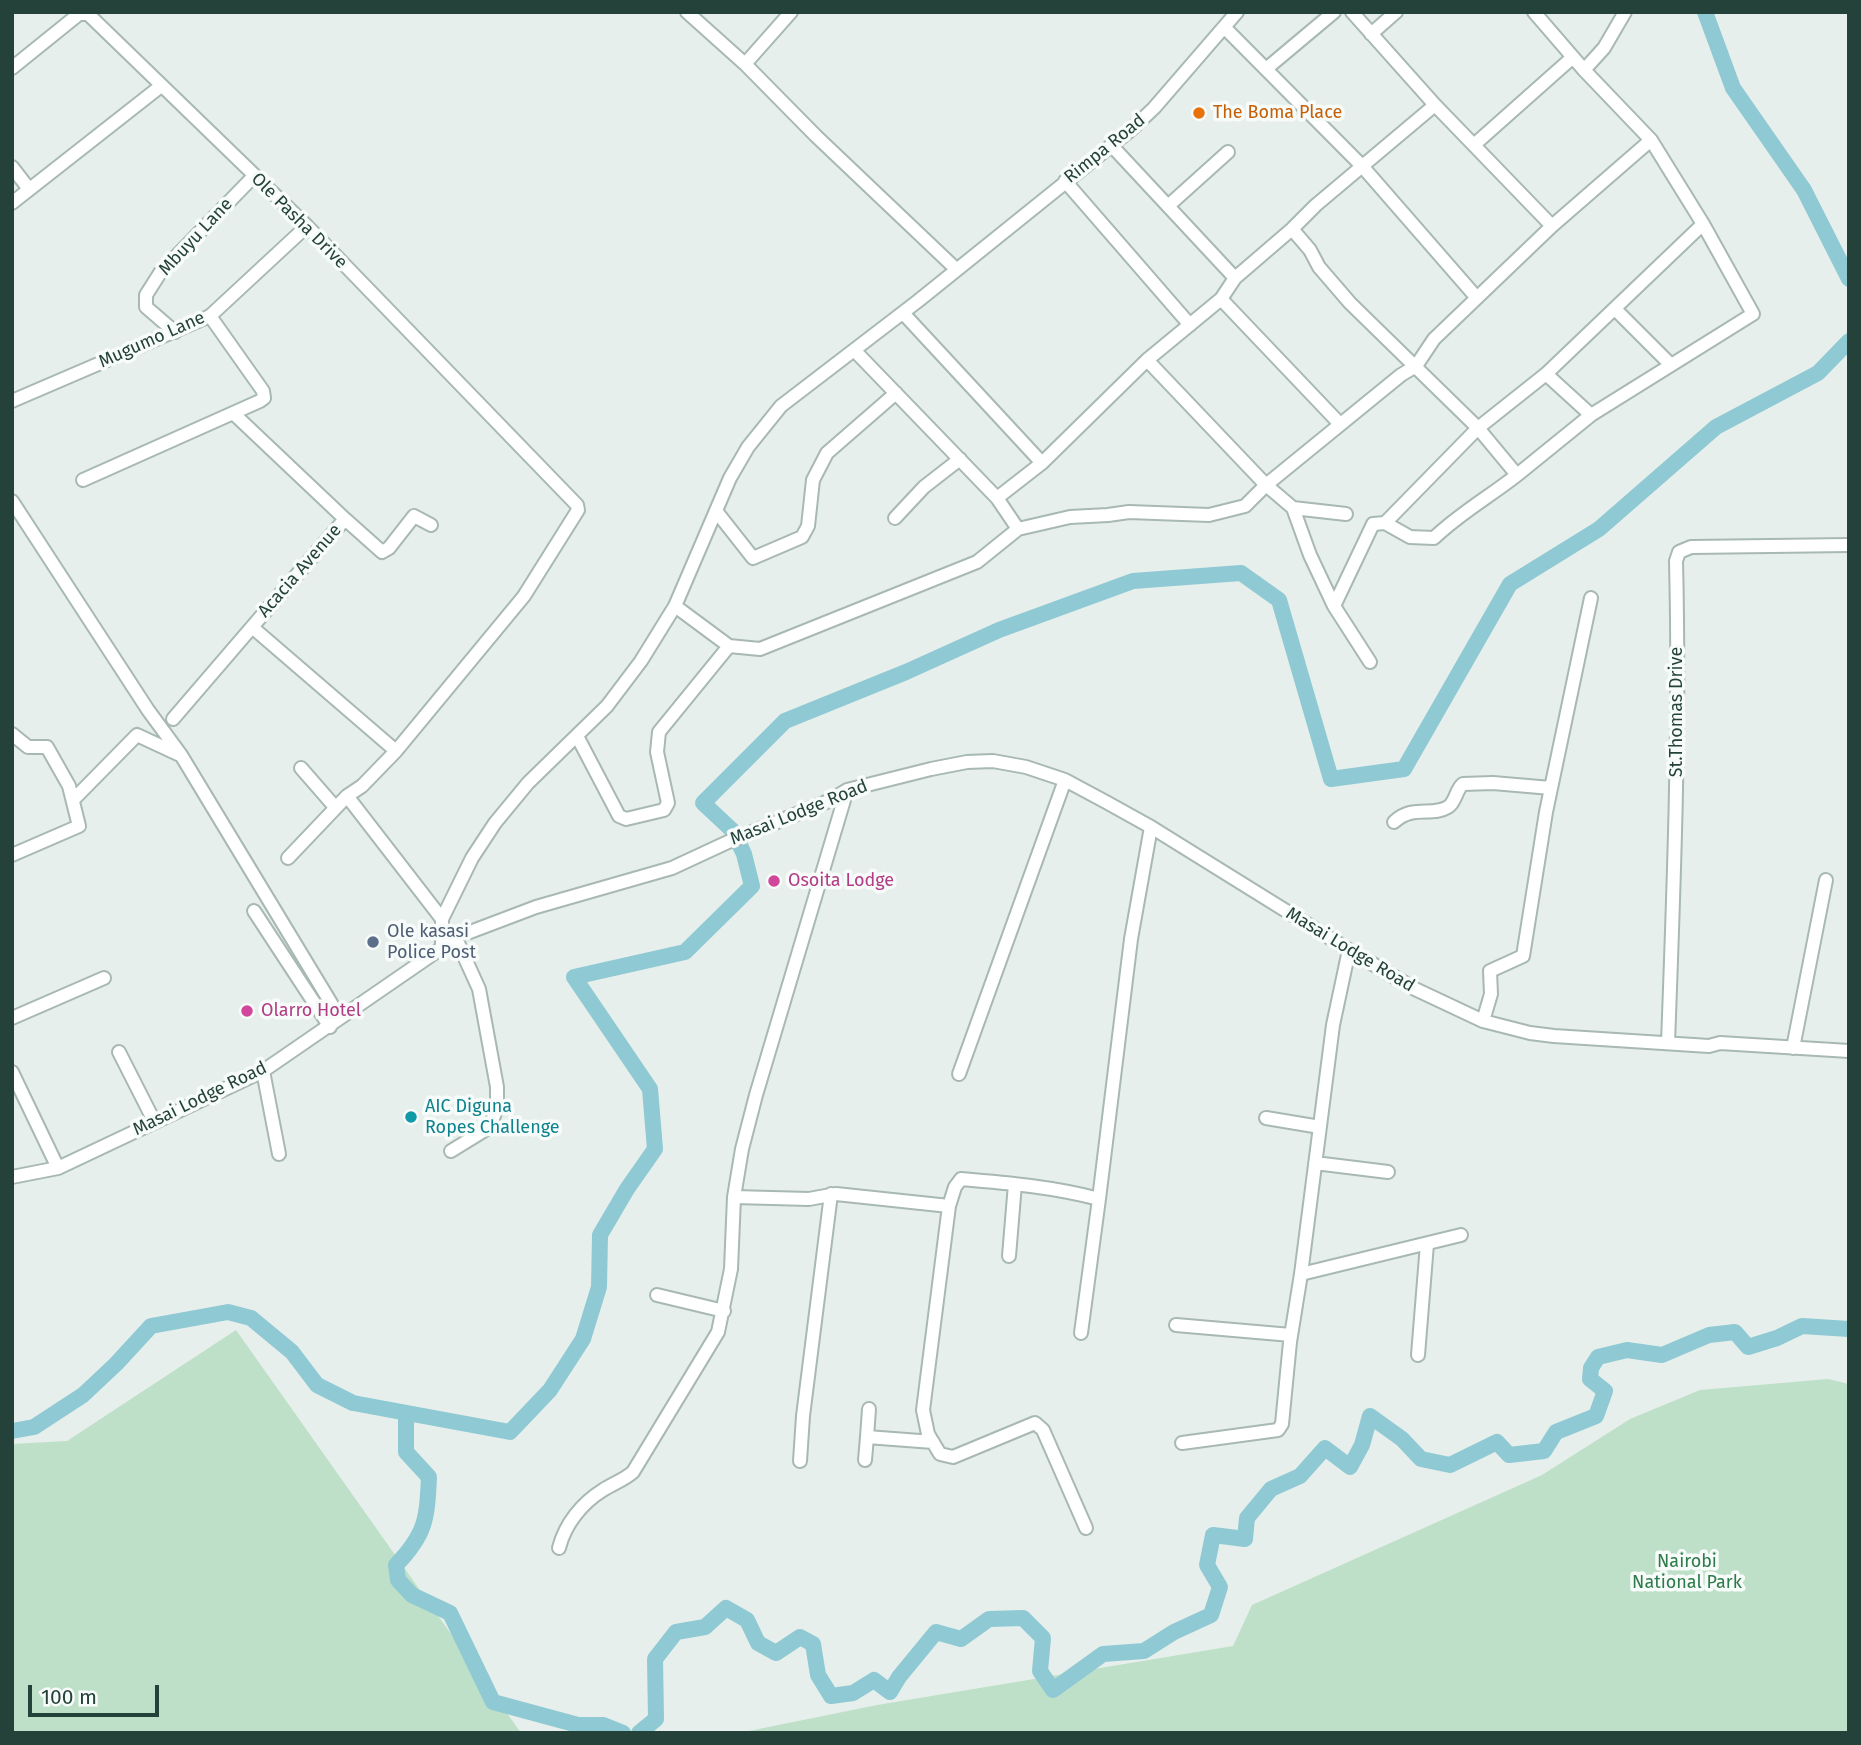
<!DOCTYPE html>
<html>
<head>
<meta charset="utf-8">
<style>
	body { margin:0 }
	#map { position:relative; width:1861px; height:1745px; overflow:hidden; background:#e6efeb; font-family:"Fira Sans",sans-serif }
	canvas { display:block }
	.frame { position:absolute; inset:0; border:14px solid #24423a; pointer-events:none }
	.scale { position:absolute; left:28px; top:1685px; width:131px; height:32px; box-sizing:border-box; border:4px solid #24423a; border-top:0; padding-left:9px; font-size:21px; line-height:24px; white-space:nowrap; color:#24423a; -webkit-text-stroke:5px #f7fbf9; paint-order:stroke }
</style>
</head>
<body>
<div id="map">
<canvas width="1861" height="1745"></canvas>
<div class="frame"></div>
<div class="scale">100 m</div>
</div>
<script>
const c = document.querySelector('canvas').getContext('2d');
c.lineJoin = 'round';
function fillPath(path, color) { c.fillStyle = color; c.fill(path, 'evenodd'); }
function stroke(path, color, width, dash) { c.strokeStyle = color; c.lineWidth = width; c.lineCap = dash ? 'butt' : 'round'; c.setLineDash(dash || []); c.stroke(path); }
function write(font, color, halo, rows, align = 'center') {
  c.font = font + ' "Fira Sans",sans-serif'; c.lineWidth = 7; c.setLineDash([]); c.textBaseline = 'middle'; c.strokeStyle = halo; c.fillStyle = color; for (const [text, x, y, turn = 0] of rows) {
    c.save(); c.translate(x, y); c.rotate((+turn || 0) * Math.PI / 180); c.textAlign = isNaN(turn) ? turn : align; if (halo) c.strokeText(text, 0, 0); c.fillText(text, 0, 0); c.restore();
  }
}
fillPath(new Path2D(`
	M236 1330 521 1733H12V1444L67 1441Z
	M1828 1379 1849 1384V1733H739L877 1705 1233 1646 1252 1605 1542 1475 1630 1419 1700 1390Z`), '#bfe0c8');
stroke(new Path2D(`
	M1705 12 1733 88 1804 190 1849 279
	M406 1413V1452L429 1477C427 1519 426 1534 396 1565L398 1580 412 1595 450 1613 493 1702 578 1725H603L623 1733
	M12 1431 34 1427 83 1395 116 1364 151 1326 228 1312 251 1318 292 1352 317 1385 353 1403 510 1432 550 1390 583 1339 599 1287 600 1235 627 1189 655 1149 650 1089 574 977 685 952 752 886 744 854 733 831 703 803 785 721 906 672 999 630 1133 581 1241 573 1279 600 1331 779 1404 769 1510 584 1599 529 1716 427 1818 373 1849 341
	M639 1733 656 1719 655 1659 676 1632 705 1627 726 1608 747 1620 758 1643 776 1653 800 1637 813 1644 818 1675 831 1696 853 1693 874 1680 890 1692 899 1677 936 1632 961 1639 989 1619 1023 1618 1043 1638 1040 1671 1053 1690 1103 1654 1144 1651 1174 1632 1211 1615 1220 1587 1207 1565 1213 1535 1245 1539 1247 1518 1271 1489 1300 1476 1325 1448 1350 1467 1362 1445 1370 1416 1402 1439 1421 1459 1450 1465 1497 1442 1509 1455 1544 1451 1556 1432 1596 1416 1605 1391 1590 1379 1591 1368 1598 1357 1627 1350 1662 1355 1709 1335 1735 1332 1748 1347 1777 1338 1802 1326 1849 1329`), '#8ec9d4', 16);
const minor = new Path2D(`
	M687 12 745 64 816 136 956 269
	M1352 12 1435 105 1552 226
	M1224 27 1362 166 1477 298
	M1371 34 1396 12
	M745 64 791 12
	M12 68 79 14H88L307 226 577 505 578 510 524 596 396 751 362 786 347 796 442 919
	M1266 69 1334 12
	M1584 70 1604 48 1625 12
	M1475 144 1573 57
	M1111 145 1235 278
	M12 167 29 189
	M1065 181 1190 325
	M12 203 161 86
	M1168 206 1228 152
	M1292 229 1310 250 1319 267 1350 303 1478 428 1517 475C1489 497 1460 513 1434 538L1410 537 1385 523 1373 524 1334 606 1370 662
	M1221 299 1340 424
	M1615 309 1670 364
	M903 313 1042 463
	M175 332 146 307V295L160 273 254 176
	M854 350 997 498 1042 463 1147 360 1221 299 1235 278 1292 229 1316 205 1435 105
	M1147 360 1266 485 1401 375 1416 366 1434 339 1552 226 1651 140
	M1546 374 1591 415
	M12 401 210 316 307 226
	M233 413 345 519 252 627 396 751
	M1517 475 1591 415 1753 314 1703 224 1651 140 1584 70 1534 12
	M83 480 260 401 264 398 263 391 210 316
	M997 498 1018 529
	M12 501 148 710 181 755 340 1018
	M1293 508 1310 555 1334 606
	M716 511 753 558 802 537 808 526 813 480 827 453 896 393
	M895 518 924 487 960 459
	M345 519 382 552 389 548 414 516 431 525
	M1385 523 1478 428 1546 374 1703 224
	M675 606 729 646 760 649 977 562 1018 529 1070 517 1108 515 1129 512 1209 515 1245 506 1266 485 1293 508 1346 514
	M173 719 252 627
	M12 734 28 747H47L69 786 79 826 12 855
	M577 736 619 816 626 819 664 810 668 803 657 752 659 732 729 646
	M301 768 335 807
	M73 800 137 735 180 755
	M1394 822C1413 804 1432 817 1448 807 1456 802 1456 789 1463 784L1493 783 1551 788
	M288 858 347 796
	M254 911 330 1027
	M442 946V919L472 858 495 823 528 783 607 706 641 661 675 606 730 478 748 447 781 406 918 301 1133 128 1154 108 1237 12
	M12 1018 104 978
	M1483 1021 1491 994 1490 971 1523 956 1546 812 1591 598
	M1668 1043C1674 882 1680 722 1676 561L1679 552 1691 547 1849 545
	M1793 1048 1826 880
	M119 1052 154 1121
	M263 1071 279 1154
	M12 1072 58 1168
	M959 1074 1065 780
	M1266 1118 1320 1127
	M451 1151 490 1127 497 1107V1087L479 989 454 934
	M1315 1163 1388 1172
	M12 1177 58 1168 263 1071 449 943 454 934 470 932 536 907 672 868 728 842 831 800 847 790 931 769 967 762 993 761 1026 767 1065 780 1106 802 1151 827 1349 950 1415 989 1483 1021 1530 1033 1554 1036 1709 1046 1720 1043 1849 1051
	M734 1197 809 1199 836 1194 949 1206
	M1009 1256 1015 1184
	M1301 1274 1461 1235
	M657 1295 724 1311
	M1176 1325 1291 1335
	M1081 1333 1099 1199
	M1418 1355 1427 1244
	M867 1437 869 1409
	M1182 1443 1278 1430 1282 1424 1290 1342 1301 1274 1333 1025 1349 950
	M865 1460 867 1437 933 1442
	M800 1461 803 1416 831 1194
	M1086 1528 1043 1430 1035 1423 953 1457 940 1454 928 1434 923 1410 949 1206 955 1187 961 1179C1008 1183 1054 1187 1099 1199L1131 939 1151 827
	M559 1548C565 1524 582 1503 603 1490 614 1483 624 1480 633 1472L718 1332 731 1269 734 1197 742 1149 756 1095 847 790`);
stroke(minor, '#a8b8b2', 16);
stroke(minor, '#fff', 12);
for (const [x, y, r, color] of [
	[1199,113,7,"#e8710a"],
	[774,881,7,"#d1479c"],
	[373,942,7,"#5c6f8a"],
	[247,1011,7,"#d1479c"],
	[411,1117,7,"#0f9aa8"]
]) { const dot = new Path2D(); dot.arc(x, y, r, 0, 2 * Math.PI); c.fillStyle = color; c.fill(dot); stroke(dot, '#f7fbf9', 2.5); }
write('18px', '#c56008', '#f7fbf9', [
	["The Boma Place",1213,113]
], 'left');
write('18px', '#24423a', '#f7fbf9', [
	["Rimpa Road",1105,149,-39],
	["Ole Pasha Drive",299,221,45],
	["Mbuyu Lane",196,237,-47],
	["Mugumo Lane",152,340,-24],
	["Acacia Avenue",300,571,-49],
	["St.Thomas Drive",1677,712,-90],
	["Masai Lodge Road",799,813,-22],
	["Masai Lodge Road",1350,950,31],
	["Masai Lodge Road",200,1099,-26]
]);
write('18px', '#b23c85', '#f7fbf9', [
	["Osoita Lodge",788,881],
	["Olarro Hotel",261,1011]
], 'left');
write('18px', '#4e5e75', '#f7fbf9', [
	["Ole kasasi",387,932],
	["Police Post",387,953]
], 'left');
write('18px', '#0d838f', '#f7fbf9', [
	["AIC Diguna",425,1107],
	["Ropes Challenge",425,1128]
], 'left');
write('18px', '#2d7a4b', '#f7fbf9', [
	["Nairobi",1687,1562],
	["National Park",1687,1583]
]);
</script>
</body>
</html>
